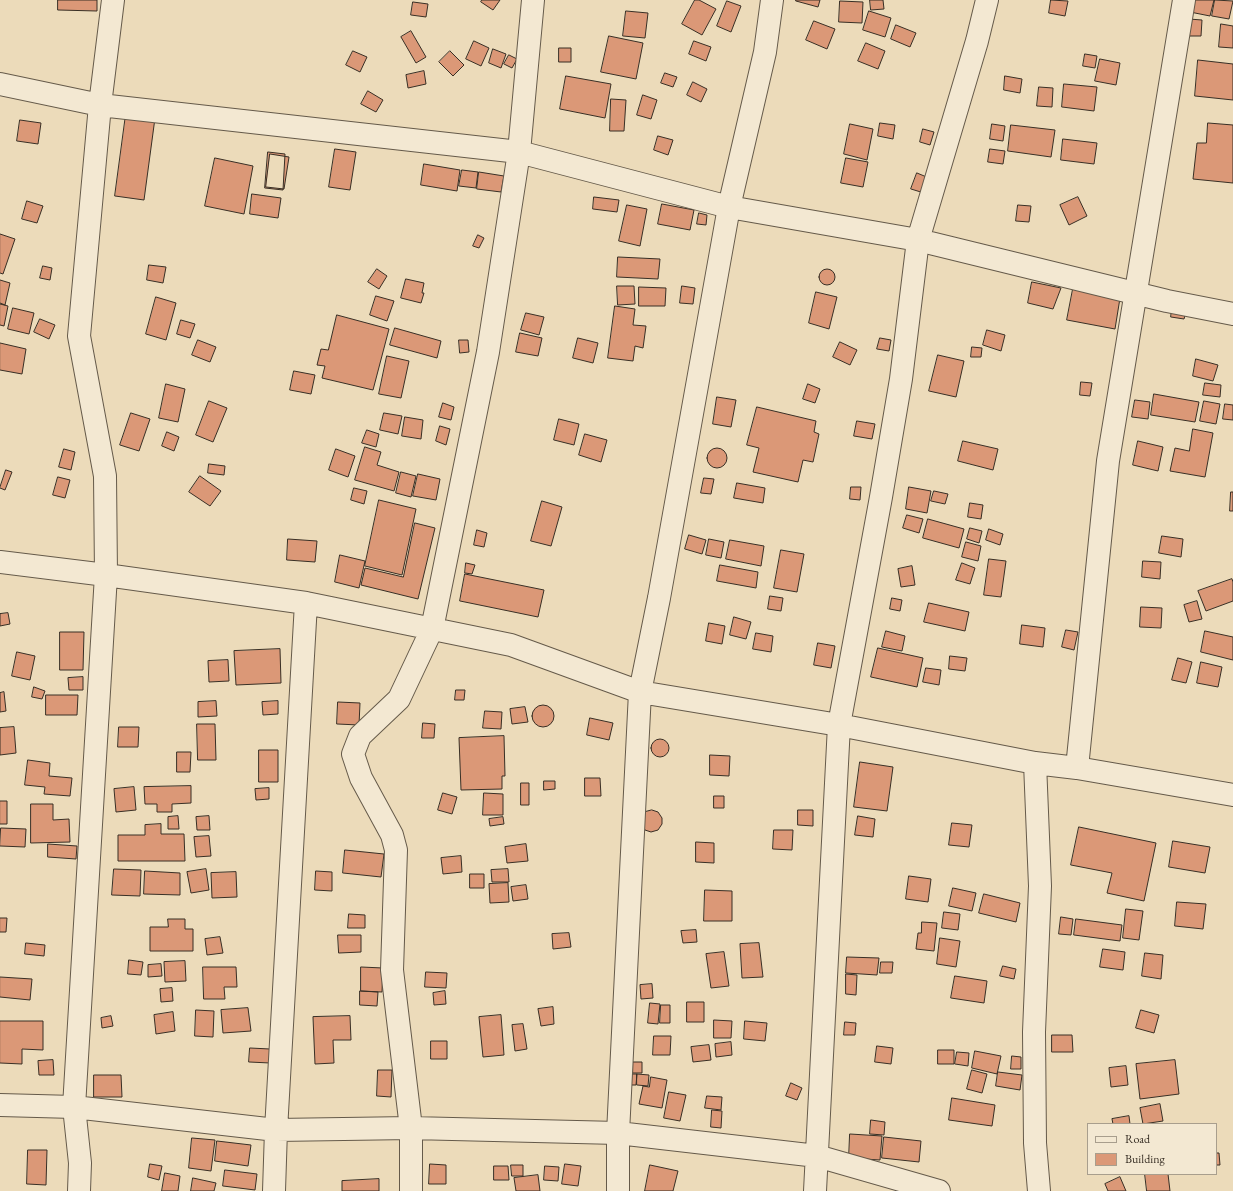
<!DOCTYPE html>
<html>
<head>
<meta charset="utf-8">
<style>
	body { margin:0 }
	#map { position:relative; width:1233px; height:1191px; overflow:hidden; background:#ecdbba; font-family:"EB Garamond",serif }
	canvas { display:block }
	.legend { position:absolute; left:1087px; top:1123px; width:130px; height:52px; box-sizing:border-box; background:#f3e8d2; border:1px solid #a89e8d; margin:0; padding:5px 7px; list-style:none; font-size:12px; color:#382f25 }
	.legend li { display:flex; align-items:center; gap:8px; height:20px }
	.legend b { width:20px; border:1px solid #a89e8d }
</style>
</head>
<body>
<div id="map">
<canvas width="1233" height="1191"></canvas>
<ul class="legend">
<li><b style="height:5px;background:#f3e8d2"></b>Road</li>
<li><b style="height:11px;background:#db9877"></b>Building</li>
</ul>
</div>
<script>
const c = document.querySelector('canvas').getContext('2d');
c.lineJoin = 'round';
function fillPath(path, color) { c.fillStyle = color; c.fill(path, 'evenodd'); }
function stroke(path, color, width, dash) { c.strokeStyle = color; c.lineWidth = width; c.lineCap = dash ? 'butt' : 'round'; c.setLineDash(dash || []); c.stroke(path); }
const building = new Path2D(`
	M58 0H97V11L58 10Z
	M482 0H500L493 10 481 2Z
	M695 0H699L716 9 702 35 682 24Z
	M796 0H820L818 7 796 1Z
	M870 0H883L884 9 871 10Z
	M1051 0 1068 1 1065 16 1049 13Z
	M1193 0H1214L1210 16 1190 12Z
	M1215 0 1233 1 1229 19 1212 16Z
	M727 1 741 6 731 32 717 26Z
	M840 1 863 2 862 23 839 22Z
	M413 2 428 4 426 17 411 15Z
	M626 11 648 13 645 38 623 36Z
	M869 11 891 18 885 37 863 30Z
	M1189 19 1202 20 1201 36H1188Z
	M814 21 835 29 827 49 806 40Z
	M1221 24 1233 26V48L1219 47Z
	M896 25 916 33 910 47 891 39Z
	M411 31 426 57 416 63 401 37Z
	M609 36 643 43 636 79 601 72Z
	M474 41 489 48 481 66 466 59Z
	M694 41 711 47 706 61 689 54Z
	M866 43 885 51 878 69 858 61Z
	M559 48H571V62H559Z
	M493 49 506 54 501 68 489 63Z
	M353 51 367 57 360 72 346 65Z
	M450 51 464 65 453 76 439 62Z
	M1085 54 1097 56 1095 68 1083 66Z
	M509 55 517 59 512 68 504 64Z
	M1100 59 1120 63 1116 85 1095 81Z
	M1198 60 1233 64V100L1195 96Z
	M424 71 426 84 408 88 406 75Z
	M665 73 677 77 673 87 661 83Z
	M566 76 611 84 605 118 560 109Z
	M1005 76 1022 79 1020 93 1004 90Z
	M693 82 707 89 701 102 687 95Z
	M1064 84 1097 87 1094 111 1062 107Z
	M1039 87 1053 88 1052 107 1037 106Z
	M368 91 383 100 376 112 361 104Z
	M643 95 657 100 651 119 637 115Z
	M611 99 626 100 624 131H610Z
	M126 114 155 118 144 200 115 196Z
	M20 120 41 123 38 144 17 141Z
	M880 123 895 125 893 139 878 136Z
	M1208 123 1233 125V183L1193 179 1197 143H1206Z
	M850 124 873 129 867 160 844 154Z
	M992 124 1005 126 1003 141 990 139Z
	M1011 125 1055 130 1051 157 1008 151Z
	M923 129 934 132 930 145 920 142Z
	M658 136 673 140 668 155 654 150Z
	M1063 139 1097 143 1094 164 1061 160Z
	M335 149 356 152 350 190 329 187Z
	M990 149 1005 151 1003 164 988 162Z
	M268 152 285 154 283 190 265 188Z
	M270 154 289 157 284 189 266 187Z
	M215 158 253 166 244 214 205 206Z
	M846 158 868 162 863 187 841 183Z
	M424 164 460 170 457 191 421 185Z
	M462 170 478 172 476 188 459 186Z
	M479 172 504 176 501 192 477 189Z
	M917 173 929 178 924 193 911 189Z
	M252 194 281 198 278 218 250 214Z
	M594 197 619 200 617 212 593 209Z
	M1078 197 1087 216 1069 225 1060 205Z
	M27 201 43 206 37 223 22 219Z
	M662 204 694 210 690 230 658 224Z
	M627 205 647 209 640 246 619 241Z
	M1018 205 1031 206 1029 222 1016 221Z
	M699 213 707 215 706 225 697 224Z
	M0 234 15 239 3 274 0 273Z
	M478 235 484 238 479 248 473 246Z
	M618 257 660 259 658 279 617 277Z
	M149 265 166 267 163 283 147 280Z
	M43 266 52 268 50 280 40 278Z
	M819 277a8 8 0 1 1 16 0a8 8 0 1 1-16 0Z
	M377 269 387 276 379 289 368 282Z
	M406 279 424 283 422 293H424L421 303 401 298Z
	M0 280 10 283 5 305 0 303Z
	M1032 282 1061 288 1053 309 1028 303Z
	M617 286H634L635 304 618 305Z
	M682 286 695 288 693 304 680 303Z
	M639 287 666 288 665 306H639Z
	M1073 289 1120 298 1115 329 1067 320Z
	M816 292 837 297 829 329 809 323Z
	M376 296 394 301 387 321 370 315Z
	M156 297 176 303 166 340 146 334Z
	M0 304 8 306 4 326 0 325Z
	M615 306 635 309 633 325 646 326 643 348 635 346 633 361 608 358Z
	M13 308 34 313 29 334 8 329Z
	M1172 309 1186 312 1184 319 1171 317Z
	M526 313 544 317 539 335 521 330Z
	M337 315 389 329 373 390 322 378 325 366 317 365 321 349 328 350Z
	M40 319 55 325 49 339 34 332Z
	M181 320 195 324 190 338 177 334Z
	M395 328 441 341 437 358 390 345Z
	M987 330 1005 335 1001 351 983 345Z
	M520 333 542 338 538 356 516 352Z
	M578 338 598 343 593 363 573 358Z
	M880 338 891 340 889 351 877 349Z
	M198 340 216 347 210 362 192 355Z
	M459 340H468L469 352 460 353Z
	M840 342 857 350 850 365 833 357Z
	M0 343 26 349 22 374 0 370Z
	M972 347 982 348 981 357H971Z
	M938 355 964 361 956 397 929 391Z
	M387 356 409 361 401 398 379 394Z
	M1196 359 1218 365 1213 381 1193 376Z
	M294 371 315 375 311 394 290 390Z
	M1081 382 1092 383 1090 396 1080 395Z
	M1205 383 1221 385 1220 397 1203 395Z
	M166 384 185 389 178 422 159 418Z
	M808 384 820 389 815 403 803 399Z
	M1154 394 1199 402 1195 422 1151 415Z
	M717 397 736 400 731 427 713 424Z
	M1135 400 1150 402 1148 419 1132 417Z
	M209 401 227 408 213 442 196 435Z
	M1204 401 1220 404 1216 424 1200 421Z
	M443 403 454 407 451 420 439 417Z
	M1225 404 1233 405V420L1223 419Z
	M757 407 816 421 814 432 819 434 813 462 803 460 798 482 753 472 759 448 747 445Z
	M131 413 150 419 139 451 120 445Z
	M384 413 402 416 398 434 380 430Z
	M405 417 423 420 421 439 402 436Z
	M559 419 579 424 574 445 554 440Z
	M857 421 875 424 872 439 854 436Z
	M440 426 450 429 446 445 436 441Z
	M1193 429 1213 433 1205 477 1170 471 1175 448 1189 451Z
	M367 430 379 434 376 447 362 443Z
	M167 432 179 437 174 451 162 446Z
	M585 434 607 440 601 462 579 455Z
	M963 441 998 449 993 470 958 461Z
	M1138 441 1163 447 1158 471 1133 465Z
	M365 447 381 452 377 465 399 472 394 491 355 480Z
	M707 458a10 10 0 1 1 20 0a10 10 0 1 1-20 0Z
	M64 449 75 452 71 470 59 467Z
	M336 449 355 456 348 477 329 470Z
	M209 464 225 466 224 475 208 473Z
	M6 470 12 472 5 490 0 488Z
	M401 472 416 476 411 497 396 493Z
	M418 474 440 479 436 500 413 496Z
	M200 476 221 491 210 506 189 492Z
	M58 477 70 480 65 498 53 495Z
	M704 478 714 479 711 494 701 493Z
	M737 483 765 488 763 503 734 498Z
	M851 487H861L860 500 850 499Z
	M909 487 931 491 927 513 906 509Z
	M354 488 367 491 364 504 351 500Z
	M934 491 948 494 945 504 931 501Z
	M1231 492H1233V511H1230Z
	M379 500 416 509 402 575 365 566Z
	M542 501 562 507 551 546 531 541Z
	M970 503 983 505 981 519 968 517Z
	M907 515 923 519 919 533 903 528Z
	M928 519 964 529 959 548 923 538Z
	M415 523 435 528 418 599 361 585 365 568 403 577Z
	M970 528 982 531 979 543 967 539Z
	M989 529 1003 534 1000 545 986 540Z
	M477 530 487 533 484 547 474 545Z
	M689 535 706 540 702 554 685 549Z
	M1162 536 1183 539 1181 557 1159 553Z
	M288 539 317 541 315 562 287 560Z
	M709 539 724 542 721 558 706 555Z
	M730 540 764 546 761 566 726 559Z
	M966 542 981 546 978 561 962 557Z
	M781 550 804 554 797 592 774 588Z
	M340 555 365 561 359 588 335 582Z
	M989 559 1006 561 1001 597 984 595Z
	M1143 561 1161 562 1160 579 1142 577Z
	M466 563 475 565 472 574 465 573Z
	M962 563 975 568 970 584 956 580Z
	M720 565 758 572 756 588 717 581Z
	M912 566 915 585 901 587 898 569Z
	M465 574 544 590 538 617 460 601Z
	M1232 579 1233 582V601L1206 611 1198 591Z
	M770 596 783 598 781 611 768 609Z
	M892 598 902 600 900 611 890 609Z
	M1197 601 1202 619 1189 622 1184 605Z
	M929 603 969 612 965 631 924 622Z
	M1141 607 1162 608 1161 628 1140 627Z
	M8 613 10 624 0 626V614Z
	M734 617 751 622 746 639 730 635Z
	M709 623 725 626 722 644 706 641Z
	M1022 625 1045 628 1043 647 1020 644Z
	M1066 630 1078 632 1074 650 1062 647Z
	M886 631 905 636 902 651 882 647Z
	M1205 631 1233 637V660L1201 652Z
	M60 632H84L83 670H60Z
	M756 633 773 636 771 652 753 649Z
	M818 643 835 646 831 668 814 665Z
	M878 648 923 658 917 687 871 677Z
	M280 649 281 683 236 685 234 651Z
	M17 652 35 656 30 680 12 676Z
	M950 656 967 658 965 671 949 669Z
	M1178 658 1192 662 1186 683 1172 680Z
	M228 660 229 681 209 682 208 661Z
	M1201 662 1222 667 1218 687 1197 683Z
	M926 668 941 670 939 685 923 682Z
	M83 677V690H69L68 678Z
	M34 687 45 691 42 699 32 697Z
	M456 690H465L464 700H455Z
	M4 692 6 711 0 712V693Z
	M46 695H78L77 715H46Z
	M216 701 217 716 198 717V702Z
	M278 701V714L263 715 262 702Z
	M338 702 360 703 359 725 337 724Z
	M532 716a11 11 0 1 1 22 0a11 11 0 1 1-22 0Z
	M525 707 528 722 512 724 510 709Z
	M485 711 502 712 501 729 483 728Z
	M590 718 613 723 609 740 587 735Z
	M423 723 435 724 434 738H422Z
	M197 724H215L216 760H198Z
	M14 727 16 753 0 755V728Z
	M119 727H139L138 747H118Z
	M504 736 505 776H502V789L461 790 459 738Z
	M651 748a9 9 0 1 1 18 0a9 9 0 1 1-18 0Z
	M259 750H278V782H259Z
	M177 752H191L190 772H177Z
	M710 755 730 756 729 776 710 775Z
	M28 760 50 763 49 776 72 778 70 796 44 794 45 787 25 785Z
	M860 762 893 767 887 811 854 807Z
	M585 778H600L601 796H585Z
	M544 781H555V789L544 790Z
	M521 783H529V805H521Z
	M191 786V803L172 804V812H157V804H145L144 787Z
	M134 787 136 810 116 812 114 789Z
	M269 788V799L256 800 255 789Z
	M443 793 457 797 452 814 438 810Z
	M484 793 503 794V815H483Z
	M714 796H724V808H714Z
	M0 801H7V824H0Z
	M31 804H53V820L69 819 70 842 31 843Z
	M652 810 658 812 662 818V824L658 830 651 832 645 830 641 824 645 812Z
	M798 810H813V826L798 825Z
	M178 816 179 829H168V817Z
	M209 816 210 830H197L196 817Z
	M858 816 875 819 873 837 855 835Z
	M503 817 504 824 490 826 489 819Z
	M952 823 972 825 969 847 949 845Z
	M161 824V834H184L185 861H118V835H145V825Z
	M1079 827 1156 843 1144 901 1107 893 1112 873 1071 865Z
	M1 828 26 829 25 847 0 846Z
	M774 830H793L792 850 773 849Z
	M209 836 211 856 196 857 194 837Z
	M1173 841 1210 847 1205 873 1169 867Z
	M696 842 714 843V863L696 862Z
	M48 844 77 846 76 859 48 857Z
	M526 844 528 861 507 863 505 847Z
	M345 850 384 854 381 877 343 873Z
	M461 856 462 872 443 874 441 858Z
	M114 869 141 870 140 896 112 895Z
	M206 869 209 890 191 893 187 872Z
	M508 869 509 882H492L491 870Z
	M145 871 180 873V895L144 894Z
	M316 871 332 872V891L315 890Z
	M236 872 237 897 212 898 211 873Z
	M470 874H484V888H470Z
	M909 876 931 879 928 902 906 899Z
	M508 883 509 902 490 903 489 884Z
	M526 885 528 899 513 901 511 887Z
	M953 888 976 893 972 911 949 906Z
	M705 890 732 891V921H704Z
	M984 894 1020 903 1016 922 979 913Z
	M1177 902 1206 904 1203 929 1175 926Z
	M1126 909 1143 911 1139 940 1123 938Z
	M944 912 960 914 958 930 942 928Z
	M349 914 365 915V928H348Z
	M1061 917 1073 919 1071 935 1059 934Z
	M0 918H7L6 932H0Z
	M168 919H185V929H193V951H150V927H168Z
	M1076 919 1122 925 1120 941 1074 935Z
	M922 922 937 923 934 951 916 949 918 933H921Z
	M696 930 697 942 683 943 681 931Z
	M569 933 571 947 553 949 552 934Z
	M338 935H361V952L339 953Z
	M220 937 223 953 207 955 205 939Z
	M940 938 960 941 956 967 937 964Z
	M26 943 45 945 44 956 25 954Z
	M759 943 763 977 742 978 740 944Z
	M1103 949 1125 952 1123 970 1100 967Z
	M724 952 729 986 711 988 706 954Z
	M1145 953 1163 955 1161 979 1142 976Z
	M847 957 879 958 877 975 846 973Z
	M129 960 143 962 141 975 128 974Z
	M185 961 186 981 165 982 164 962Z
	M881 962H893L892 973H880Z
	M161 964 162 976 148 977V965Z
	M1003 966 1016 969 1014 979 1000 976Z
	M203 967H236L237 987H224L225 999H204Z
	M361 967 383 968 382 992 361 991Z
	M426 972 447 973 446 988 425 987Z
	M846 974 857 975 856 995 846 994Z
	M955 976 987 981 984 1003 951 998Z
	M0 977 32 979 30 1000 0 997Z
	M652 984 653 998 641 999 640 985Z
	M172 988 173 1001 161 1002 160 989Z
	M360 991 378 992 377 1006 360 1005Z
	M445 991 446 1004 434 1005 433 993Z
	M687 1002H704V1022H687Z
	M650 1003 660 1004 658 1024 648 1023Z
	M661 1005H670V1023H660Z
	M553 1007 554 1024 541 1026 538 1009Z
	M248 1008 251 1031 223 1033 221 1010Z
	M196 1010 214 1011 213 1037 195 1036Z
	M1141 1010 1159 1015 1154 1033 1136 1028Z
	M173 1012 175 1031 156 1034 154 1015Z
	M501 1015 504 1055 483 1057 479 1017Z
	M111 1016 113 1026 102 1028 101 1018Z
	M350 1016 351 1040H333L334 1063 315 1064 313 1017Z
	M714 1020 732 1021 731 1038H714Z
	M0 1021H43V1050L22 1049V1064L0 1063Z
	M745 1021 767 1023 765 1041 744 1039Z
	M845 1022 856 1023 855 1035H844Z
	M523 1024 527 1049 515 1051 512 1025Z
	M1052 1035H1072L1073 1052H1052Z
	M654 1036H671L670 1055H653Z
	M431 1041H447V1059H431Z
	M731 1042 732 1055 716 1057 715 1044Z
	M709 1045 711 1060 693 1062 691 1047Z
	M877 1046 893 1048 891 1064 875 1062Z
	M250 1048 270 1049V1063L249 1062Z
	M938 1050H954V1064H938Z
	M975 1051 1001 1056 997 1074 972 1068Z
	M957 1052 969 1053 968 1066 955 1064Z
	M1012 1056 1021 1057V1069H1011Z
	M53 1060 54 1075H39L38 1061Z
	M1175 1060 1179 1094 1140 1099 1136 1064Z
	M633 1062H642V1073H633Z
	M1126 1066 1128 1085 1111 1087 1109 1068Z
	M378 1070H392L391 1097 377 1096Z
	M972 1070 987 1074 982 1093 967 1089Z
	M998 1072 1022 1075 1020 1090 996 1086Z
	M630 1074H637L636 1085H629Z
	M637 1074 649 1075 648 1086 637 1085Z
	M94 1075H121L122 1097H94Z
	M651 1077 667 1080 662 1108 639 1104 643 1086 649 1087Z
	M791 1083 802 1088 797 1100 786 1096Z
	M669 1092 686 1095 680 1121 664 1118Z
	M707 1096 722 1097 721 1110 705 1108Z
	M952 1098 995 1105 992 1126 949 1120Z
	M1160 1104 1163 1121 1143 1124 1140 1108Z
	M712 1110 722 1111 721 1128 711 1127Z
	M1129 1116 1130 1124H1113L1112 1119Z
	M871 1120 885 1122 884 1135 870 1134Z
	M850 1134 882 1136 880 1160 849 1158Z
	M884 1137 921 1141 919 1162 882 1158Z
	M192 1138 215 1140 211 1171 189 1168Z
	M217 1141 251 1145 248 1166 215 1161Z
	M28 1150H47L46 1185 27 1184Z
	M1216 1153H1219L1220 1165H1216Z
	M150 1164 162 1166 159 1180 148 1177Z
	M430 1164 446 1165V1184H429Z
	M565 1164 581 1166 578 1186 562 1184Z
	M511 1165H523V1176H512Z
	M650 1165 678 1171 673 1191H645Z
	M494 1166H508L509 1180H494Z
	M545 1166 559 1167 558 1181 544 1180Z
	M225 1170 257 1174 255 1190 223 1186Z
	M165 1173 180 1176 178 1191H162Z
	M1145 1174H1168L1170 1191H1147Z
	M538 1175 540 1191H516L514 1178Z
	M1120 1177 1126 1191H1108L1105 1184Z
	M193 1178 216 1183 214 1191H191Z
	M379 1179V1191H342V1181Z`);
fillPath(building, '#db9877');
stroke(building, '#382f25', 1);
const minor = new Path2D(`
	M0 84 100 105 519 152 729 207 918 240 1167 301 1233 314
	M0 562 106 575 306 603 511 645 640 692 839 725 1035 763 1077 768 1233 795
	M1035 763 1040 886 1034 1032 1035 1143 1039 1191
	M1077 768 1108 461 1184 0
	M0 1105 74 1107 276 1130 411 1128 618 1133 817 1156 939 1191
	M79 1191 80 1163 74 1107 106 575 105 476 79 336 100 105 113 0
	M274 1191 276 1130 306 603
	M411 1191V1128L392 970 396 850 392 835 361 778 353 754 360 736 399 699 432 629 488 352 519 152 533 0
	M618 1191V1133L640 692 659 598 729 207 765 52 772 0
	M815 1191 839 725 881 497 901 379 918 240 977 41 987 0`);
stroke(minor, '#655a4a', 24);
stroke(minor, '#f3e8d2', 22);
</script>
</body>
</html>
